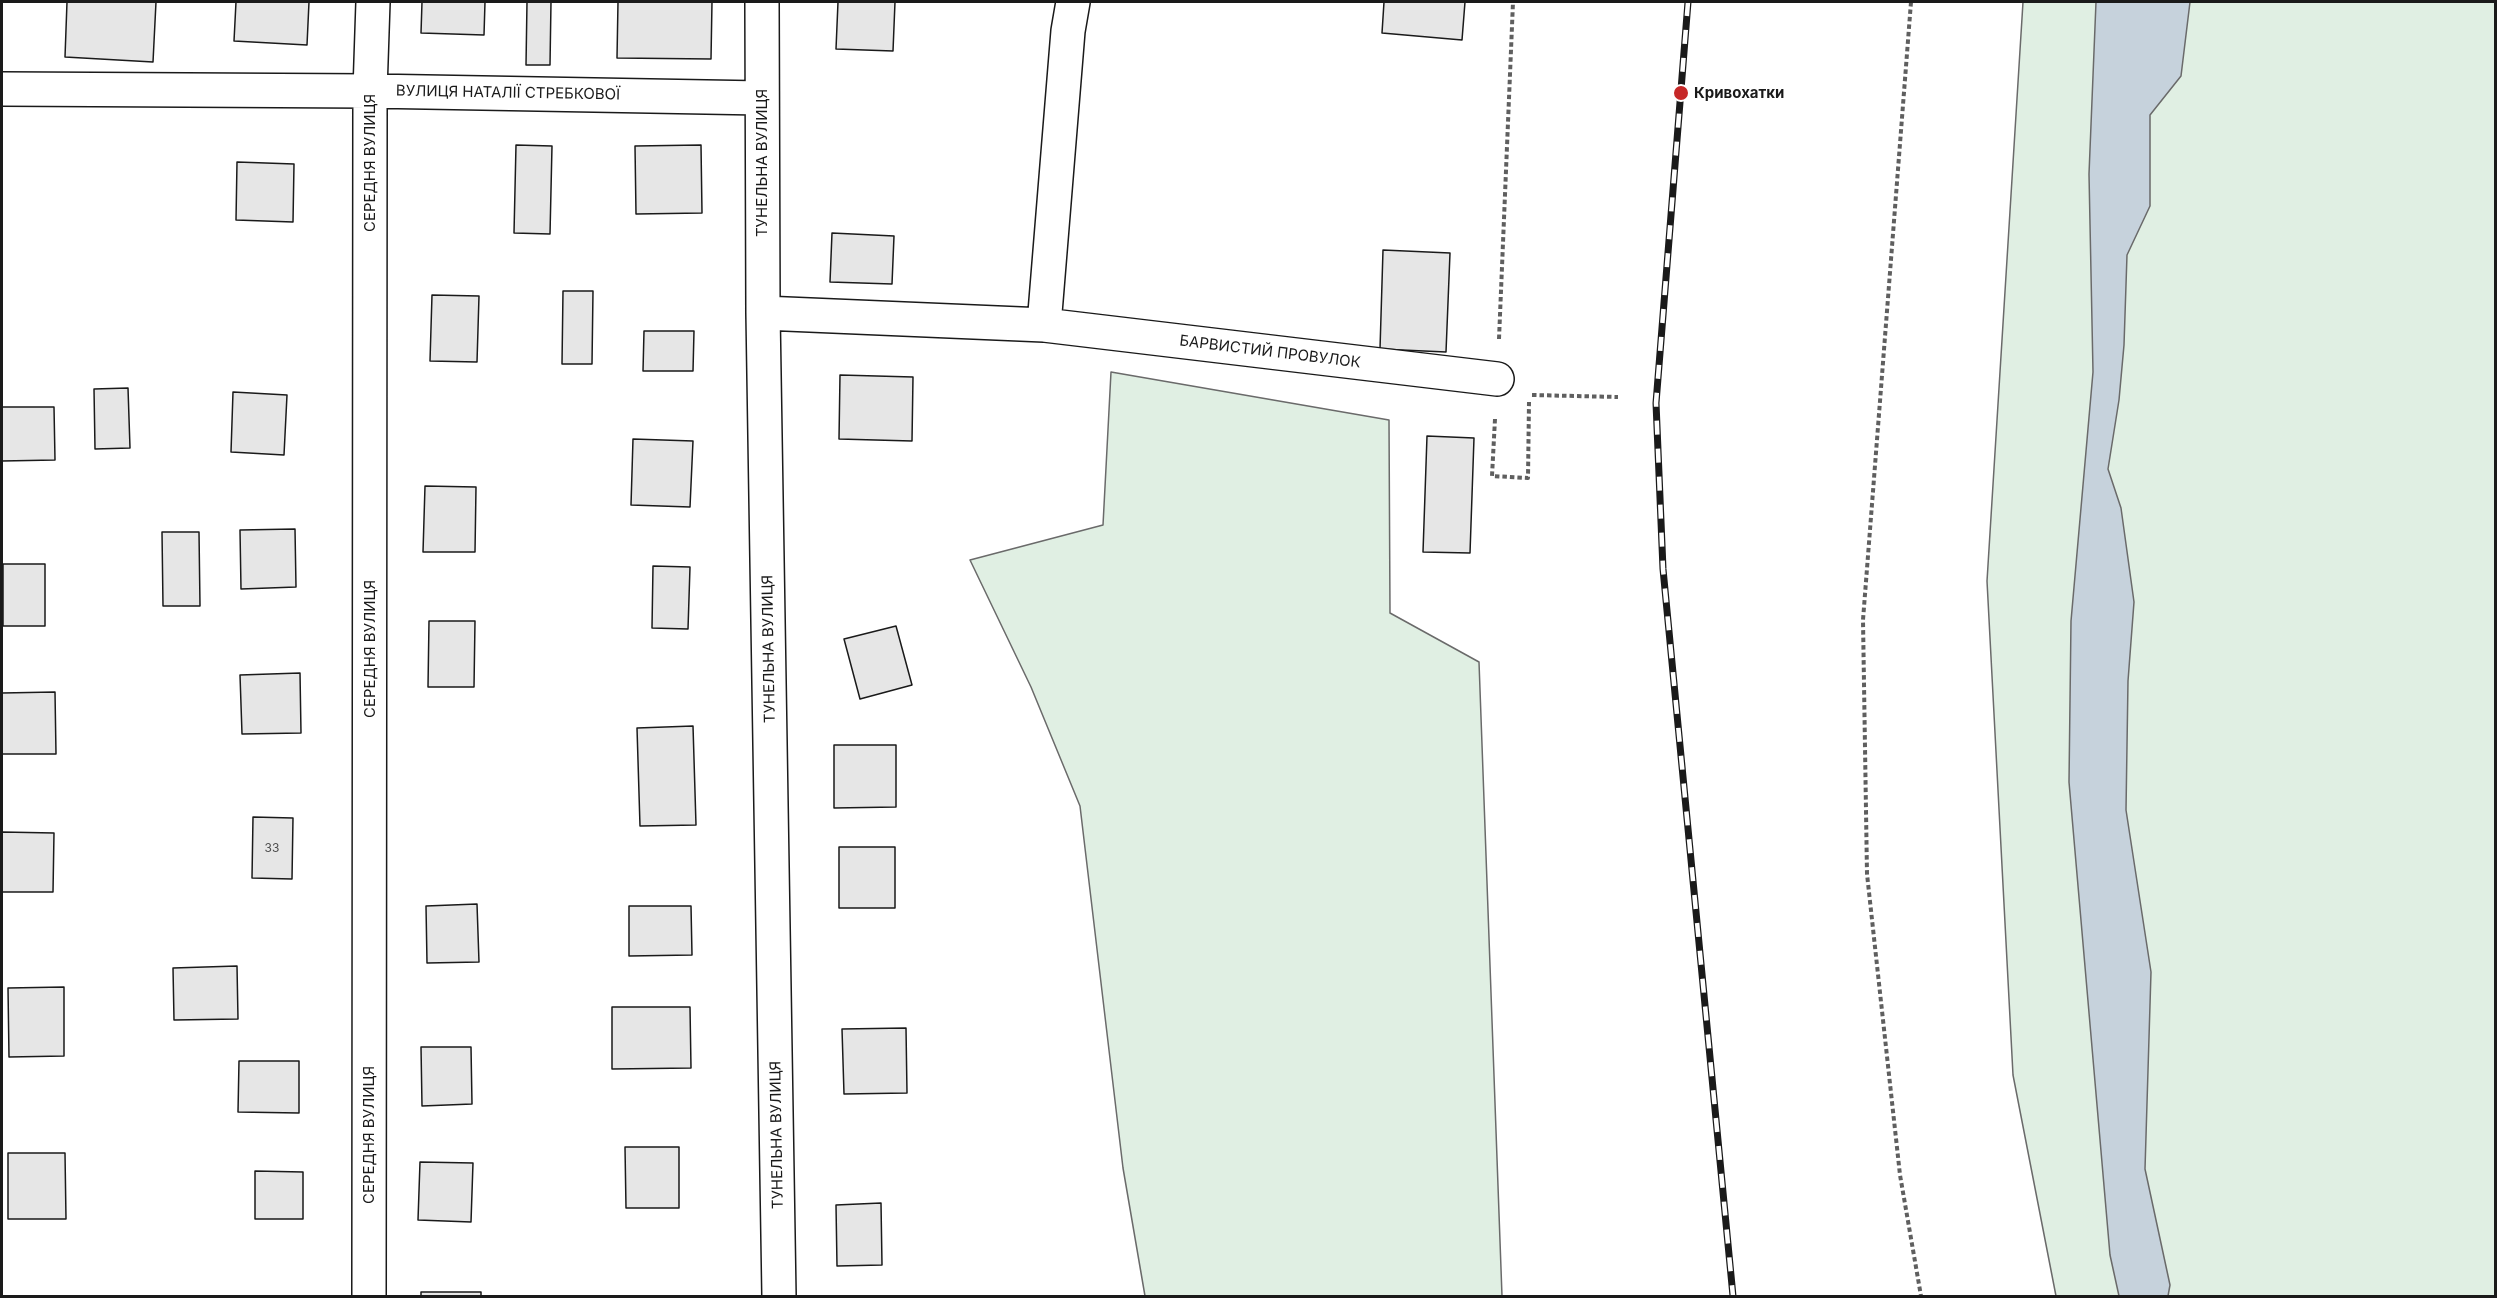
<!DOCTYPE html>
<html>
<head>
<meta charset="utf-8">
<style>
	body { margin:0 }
	#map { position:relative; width:2497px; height:1298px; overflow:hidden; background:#fff; font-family:Inter,sans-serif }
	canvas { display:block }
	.frame { position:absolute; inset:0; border:3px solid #1a1a1a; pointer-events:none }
</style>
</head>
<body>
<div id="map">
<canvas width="2497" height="1298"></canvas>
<div class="frame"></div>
</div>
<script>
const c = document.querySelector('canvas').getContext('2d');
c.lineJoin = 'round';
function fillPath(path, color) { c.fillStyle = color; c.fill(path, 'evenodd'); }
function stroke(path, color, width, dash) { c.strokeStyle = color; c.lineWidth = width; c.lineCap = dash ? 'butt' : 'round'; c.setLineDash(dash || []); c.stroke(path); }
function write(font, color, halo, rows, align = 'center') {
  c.font = font + ' Inter,sans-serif'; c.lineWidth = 4.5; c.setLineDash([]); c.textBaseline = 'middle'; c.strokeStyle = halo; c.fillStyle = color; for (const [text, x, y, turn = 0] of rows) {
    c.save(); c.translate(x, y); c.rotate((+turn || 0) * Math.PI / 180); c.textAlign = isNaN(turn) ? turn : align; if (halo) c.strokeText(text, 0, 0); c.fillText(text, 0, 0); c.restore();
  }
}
const green = new Path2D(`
	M2023 2H2495V1296H2056L2013 1075 1987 581Z
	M1111 372 1389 420 1390 613 1479 662 1502 1296H1145L1123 1168 1080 806 1031 687 970 560 1103 525Z`);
fillPath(green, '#e0efe3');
stroke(green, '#6a6a6a', 1.5);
const water = new Path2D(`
	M2096 2H2190L2181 76 2150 115V206L2127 255 2124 345 2119 400 2108 469 2121 508 2134 602 2128 681 2126 810 2151 972 2145 1169 2170 1285 2168 1296H2119L2110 1255 2069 782 2071 621 2093 372 2089 174Z`);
fillPath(water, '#c6d2dc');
stroke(water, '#6a6a6a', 1.5);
const building = new Path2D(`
	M67 2H156L153 62 65 57Z
	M236 2H309L307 45 234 41Z
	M422 2H485L484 35 421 33Z
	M527 2H551L550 65H526Z
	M618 2H712L711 59 617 58Z
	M838 2H895L893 51 836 49Z
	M1384 2H1465L1462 40 1382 33Z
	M516 145 552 146 550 234 514 233Z
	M701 145 702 213 636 214 635 146Z
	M237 162 294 164 293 222 236 220Z
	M832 233 894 236 892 284 830 282Z
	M1383 250 1450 253 1446 352 1380 349Z
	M563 291H593L592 364H562Z
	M432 295 479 296 477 362 430 361Z
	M644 331H694L693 371H643Z
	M840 375 913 377 912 441 839 439Z
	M128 388 130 448 95 449 94 389Z
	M233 392 287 395 284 455 231 452Z
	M2 407H54L55 460 2 461Z
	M1427 436 1474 438 1470 553 1423 552Z
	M633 439 693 441 690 507 631 505Z
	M425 486 476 487 475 552H423Z
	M295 529 296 587 241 589 240 530Z
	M162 532H199L200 606H163Z
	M3 564H45V626H3Z
	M653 566 690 567 688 629 652 628Z
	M429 621H475L474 687H428Z
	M896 626 912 685 860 699 844 639Z
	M300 673 301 733 242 734 240 675Z
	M55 692 56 754H2V693Z
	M693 726 696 825 640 826 637 728Z
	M834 745H896V807L834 808Z
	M253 817 293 818 292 879 252 878Z
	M2 832 54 833 53 892H2Z
	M839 847H895V908H839Z
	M477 904 479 962 427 963 426 906Z
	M629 906H691L692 955 629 956Z
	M237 966 238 1019 174 1020 173 968Z
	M64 987V1056L9 1057 8 988Z
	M612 1007H690L691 1068 612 1069Z
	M906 1028 907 1093 844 1094 842 1029Z
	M421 1047H471L472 1104 422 1106Z
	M239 1061H299V1113L238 1112Z
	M625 1147H679V1208H626Z
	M8 1153H65L66 1219H8Z
	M420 1162 473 1163 471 1222 418 1220Z
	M255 1171 303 1172V1219H255Z
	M881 1203 882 1265 837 1266 836 1205Z
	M421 1292H481V1296H421Z`);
fillPath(building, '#e6e6e6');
stroke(building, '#1a1a1a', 1.5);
const street = new Path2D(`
	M762 2 763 313 779 1296
	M2 89 370 91 762 98
	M763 313 1044 325 1497 379
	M1044 325 1068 31 1073 2
	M369 1296 370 91 373 2`);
stroke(street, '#1a1a1a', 36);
stroke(new Path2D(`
	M1911 2 1863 620 1867 874 1900 1175 1921 1296
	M1499 339 1513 2
	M1532 395 1618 397
	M1495 419 1492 476 1528 478 1529 402`), '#5f5f5f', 4, [4.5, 3]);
stroke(street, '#fff', 33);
const rail = new Path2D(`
	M1688 2 1656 403 1663 569 1733 1296`);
stroke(rail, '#1a1a1a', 7);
stroke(rail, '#fff', 4.5, [14]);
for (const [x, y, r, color] of [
	[1681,93,8,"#c62828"]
]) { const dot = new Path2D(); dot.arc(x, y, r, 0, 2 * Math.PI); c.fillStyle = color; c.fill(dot); stroke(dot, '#fff', 2); }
write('12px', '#4d4d4d', null, [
	["33",272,848]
]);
write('15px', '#1a1a1a', '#fff', [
	["ВУЛИЦЯ НАТАЛІЇ СТРЕБКОВОЇ",508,93,1],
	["СЕРЕДНЯ ВУЛИЦЯ",370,163,-90],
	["ТУНЕЛЬНА ВУЛИЦЯ",762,163,-90],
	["БАРВИСТИЙ ПРОВУЛОК",1270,352,7],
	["СЕРЕДНЯ ВУЛИЦЯ",370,649,-90],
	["ТУНЕЛЬНА ВУЛИЦЯ",769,649,-91],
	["СЕРЕДНЯ ВУЛИЦЯ",369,1135,-90],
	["ТУНЕЛЬНА ВУЛИЦЯ",777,1135,-91]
]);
write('bold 15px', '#1a1a1a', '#fff', [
	["Кривохатки",1694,93]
], 'left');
</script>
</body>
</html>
